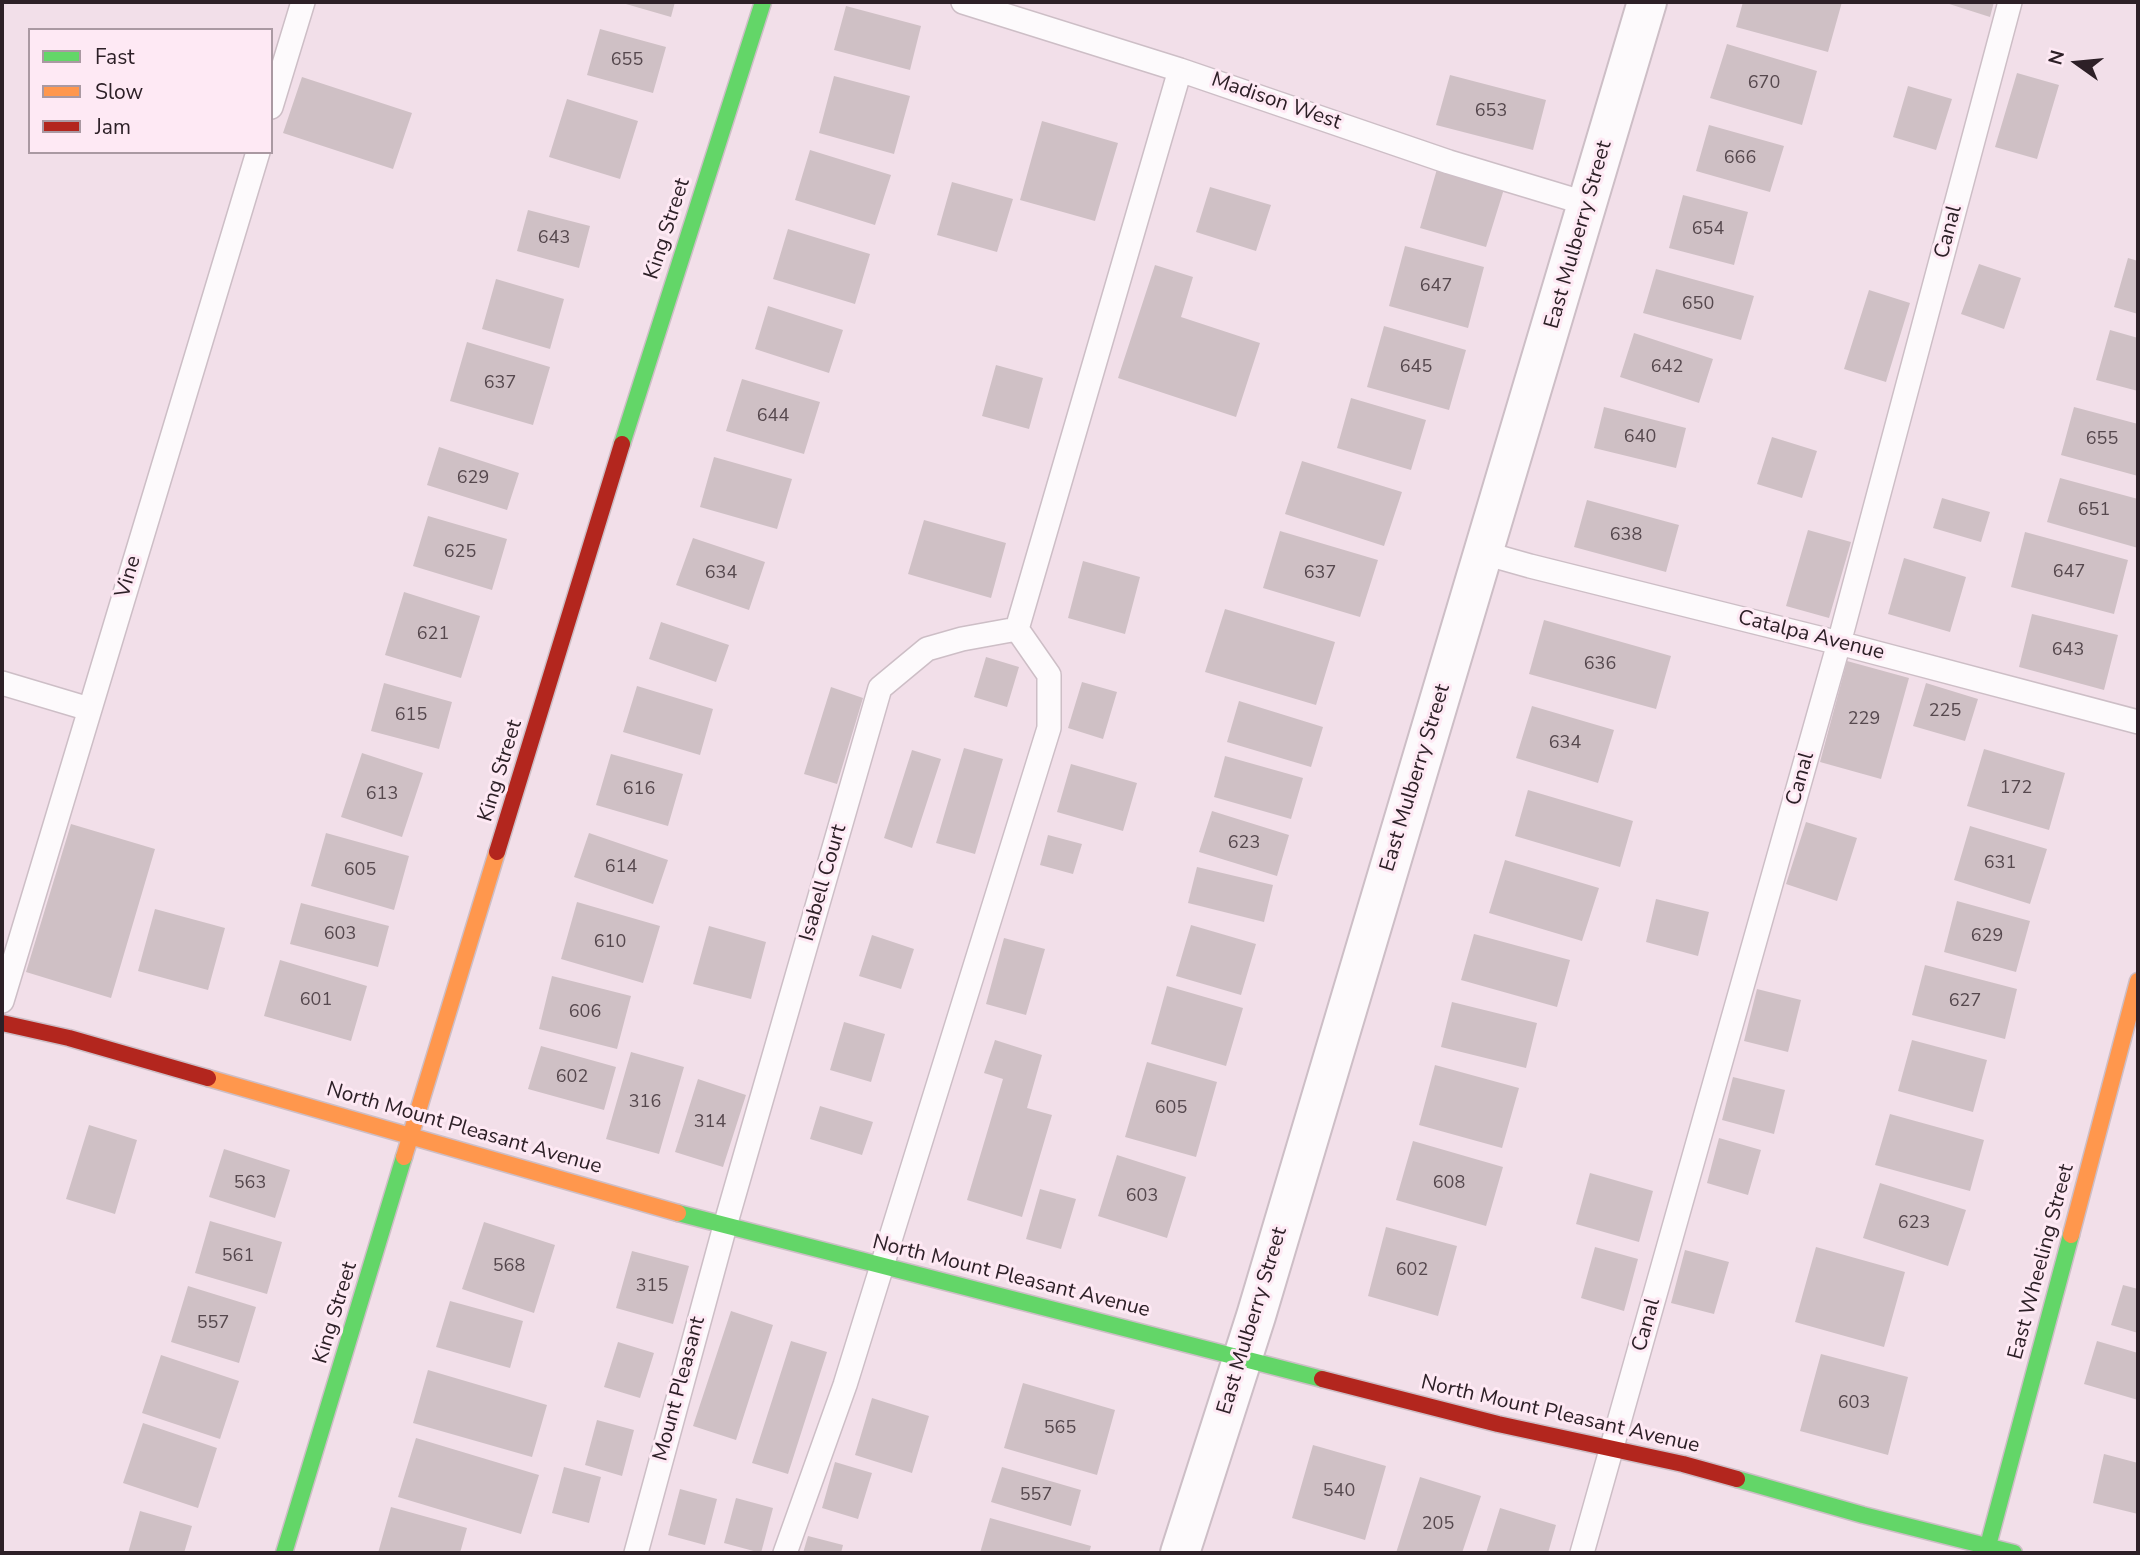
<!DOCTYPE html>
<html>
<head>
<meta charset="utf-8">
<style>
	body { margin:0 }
	#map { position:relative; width:2140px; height:1555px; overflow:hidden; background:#f2dfe9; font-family:"Nunito Sans",sans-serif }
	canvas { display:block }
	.frame { position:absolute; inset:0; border:4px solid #2d2027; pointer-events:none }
	.legend { position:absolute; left:28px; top:28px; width:245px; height:126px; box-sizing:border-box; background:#fee9f4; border:2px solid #aa99a2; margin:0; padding:9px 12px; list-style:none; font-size:21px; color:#2d2027 }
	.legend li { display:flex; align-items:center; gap:14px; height:35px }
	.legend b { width:35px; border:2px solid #aa99a2 }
	.north { position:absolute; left:2042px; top:28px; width:70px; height:70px; -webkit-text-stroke:5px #fee9f4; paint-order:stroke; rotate:285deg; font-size:19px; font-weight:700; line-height:28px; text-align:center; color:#2d2027 }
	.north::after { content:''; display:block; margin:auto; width:24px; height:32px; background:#2d2027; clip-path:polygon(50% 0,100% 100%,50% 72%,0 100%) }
</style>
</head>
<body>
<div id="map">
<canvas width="2140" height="1555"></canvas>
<div class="frame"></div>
<ul class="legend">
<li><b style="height:9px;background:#63d668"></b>Fast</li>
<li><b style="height:9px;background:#ff974d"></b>Slow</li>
<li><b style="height:9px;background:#b3261e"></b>Jam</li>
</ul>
<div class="north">N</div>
</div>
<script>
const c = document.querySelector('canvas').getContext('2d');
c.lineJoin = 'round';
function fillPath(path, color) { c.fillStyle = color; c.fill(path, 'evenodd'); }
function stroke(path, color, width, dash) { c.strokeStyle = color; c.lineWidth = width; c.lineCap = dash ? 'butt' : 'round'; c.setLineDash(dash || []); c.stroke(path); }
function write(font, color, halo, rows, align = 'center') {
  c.font = font + ' "Nunito Sans",sans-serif'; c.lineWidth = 6; c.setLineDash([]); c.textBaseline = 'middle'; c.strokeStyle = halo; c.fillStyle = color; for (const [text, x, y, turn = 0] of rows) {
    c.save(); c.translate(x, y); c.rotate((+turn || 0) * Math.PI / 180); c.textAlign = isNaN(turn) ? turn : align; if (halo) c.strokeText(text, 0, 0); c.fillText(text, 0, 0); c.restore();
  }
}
fillPath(new Path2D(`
	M619 2H675L671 17Z
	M1743 2H1842L1828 52 1736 27Z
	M1943 2H1994L1990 17Z
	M846 6 921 26 910 70 834 50Z
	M600 29 666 47 653 93 587 75Z
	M1727 44 1817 71 1802 125 1710 98Z
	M2017 73 2059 85 2037 159 1995 147Z
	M1450 75 1546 100 1533 150 1436 125Z
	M834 76 910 96 894 154 819 133Z
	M302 77 412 113 393 169 283 133Z
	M1908 86 1952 99 1936 150 1893 137Z
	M567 99 638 121 620 179 549 157Z
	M1042 121 1118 143 1095 221 1020 200Z
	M1709 125 1784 146 1770 192 1696 171Z
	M810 150 891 175 875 225 795 200Z
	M1437 169 1504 189 1486 247 1420 228Z
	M952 182 1013 199 997 252 937 235Z
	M1210 187 1271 205 1256 251 1196 232Z
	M1683 195 1748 212 1734 265 1669 248Z
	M528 210 590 226 579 268 517 251Z
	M788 229 870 254 855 304 773 279Z
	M1405 246 1484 267 1468 328 1389 306Z
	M2128 258 2138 261V314L2114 307Z
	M1979 264 2021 278 2004 329 1961 314Z
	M1155 265 1193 277 1181 317 1260 343 1236 417 1118 378Z
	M1656 269 1754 296 1741 340 1643 313Z
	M496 279 564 299 550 349 482 329Z
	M1869 290 1910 303 1886 382 1844 369Z
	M768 306 843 330 829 373 755 349Z
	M1384 326 1466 350 1449 410 1367 387Z
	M2110 330 2138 338V391L2096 380Z
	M1634 333 1713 359 1699 403 1620 377Z
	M467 342 550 367 533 425 450 401Z
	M996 365 1043 378 1029 429 982 416Z
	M742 379 820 402 804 454 726 431Z
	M1351 398 1426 420 1411 470 1337 448Z
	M1604 407 1686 428 1676 468 1594 448Z
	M2074 407 2138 424V476L2061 455Z
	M1772 437 1817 451 1802 498 1757 484Z
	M439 447 519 473 507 510 427 485Z
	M714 457 792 479 777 529 700 507Z
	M1302 461 1402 492 1384 546 1285 514Z
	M2060 478 2138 499V548L2047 522Z
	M1942 498 1990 512 1981 542 1933 528Z
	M1587 500 1679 525 1666 572 1574 547Z
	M428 516 507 539 492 590 413 566Z
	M924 520 1006 543 991 598 908 574Z
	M1808 530 1851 542 1829 618 1786 606Z
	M1280 531 1378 560 1360 617 1263 588Z
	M2025 532 2128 560 2114 614 2011 587Z
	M693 538 765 562 749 610 676 585Z
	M1904 558 1966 577 1950 632 1888 614Z
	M1083 561 1140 577 1125 634 1068 618Z
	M404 592 480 616 461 678 385 655Z
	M1225 609 1335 642 1316 705 1205 672Z
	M2032 614 2118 635 2104 690 2019 667Z
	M1544 620 1671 656 1656 709 1529 674Z
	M661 622 729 645 716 682 649 659Z
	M986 657 1019 667 1007 707 974 697Z
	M1847 661 1909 678 1881 779 1820 762Z
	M1082 682 1117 692 1103 739 1068 728Z
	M384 683 452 702 439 749 371 731Z
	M1926 683 1978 699 1965 741 1913 726Z
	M637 686 713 709 700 755 623 732Z
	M831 687 863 698 837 784 804 774Z
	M1239 701 1323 727 1311 767 1227 742Z
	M1532 706 1614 730 1598 783 1516 758Z
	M964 748 1003 759 975 854 936 843Z
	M1984 749 2065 773 2049 830 1967 806Z
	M912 750 941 759 912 848 884 838Z
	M362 753 423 773 402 837 341 817Z
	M611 754 683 774 668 826 596 805Z
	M1225 756 1303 778 1291 819 1214 797Z
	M1071 764 1137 783 1123 831 1057 812Z
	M1528 790 1633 821 1620 867 1515 836Z
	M1212 811 1289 835 1277 876 1199 852Z
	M1806 822 1857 838 1837 901 1786 884Z
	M71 824 155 849 111 998 26 972Z
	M1970 826 2047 849 2030 904 1954 880Z
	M326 833 409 856 394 910 311 886Z
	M589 833 668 860 653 904 574 877Z
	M1048 835 1082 844 1073 874 1040 865Z
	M1505 860 1599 888 1582 941 1489 913Z
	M1197 867 1273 885 1264 922 1188 903Z
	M1656 899 1709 912 1698 956 1646 942Z
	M1957 901 2030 921 2016 972 1944 952Z
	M577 902 660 926 643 983 561 959Z
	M301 903 389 926 378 967 290 944Z
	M155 909 225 928 208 990 138 971Z
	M1191 925 1256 944 1241 995 1176 976Z
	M709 926 766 942 751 999 693 984Z
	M1474 934 1570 960 1557 1007 1461 980Z
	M872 935 914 949 901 989 859 976Z
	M1004 938 1045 949 1026 1015 986 1004Z
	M280 960 367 986 351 1041 264 1016Z
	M1925 965 2017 989 2005 1039 1912 1015Z
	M552 976 631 996 617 1049 539 1029Z
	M1167 986 1243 1008 1226 1066 1151 1044Z
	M1757 989 1801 1000 1788 1052 1744 1041Z
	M1452 1002 1537 1023 1526 1068 1441 1047Z
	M844 1022 885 1034 871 1082 830 1070Z
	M995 1040 1042 1055 1027 1108 1052 1115 1022 1217 967 1200 1003 1079 984 1073Z
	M1912 1040 1987 1060 1973 1112 1898 1091Z
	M541 1046 616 1067 604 1110 528 1089Z
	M631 1052 684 1067 659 1154 606 1139Z
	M1147 1062 1217 1082 1196 1157 1125 1137Z
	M1435 1065 1519 1088 1502 1148 1419 1125Z
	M1733 1077 1785 1090 1774 1134 1722 1120Z
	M698 1079 746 1095 723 1167 675 1152Z
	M820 1106 873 1122 862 1155 810 1139Z
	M1890 1114 1984 1140 1970 1191 1875 1165Z
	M89 1125 137 1140 115 1214 66 1199Z
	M1719 1138 1761 1150 1748 1195 1707 1183Z
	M1413 1141 1503 1167 1486 1226 1396 1200Z
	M224 1149 290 1170 275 1218 209 1197Z
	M1117 1155 1186 1177 1167 1238 1098 1216Z
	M1590 1173 1653 1191 1639 1242 1576 1224Z
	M1880 1183 1966 1210 1948 1266 1863 1238Z
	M1040 1189 1076 1199 1061 1249 1026 1239Z
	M210 1221 282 1242 267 1294 195 1273Z
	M484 1222 555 1245 534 1313 462 1289Z
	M1386 1227 1457 1246 1438 1316 1368 1296Z
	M1595 1247 1638 1259 1624 1311 1581 1298Z
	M1816 1247 1905 1272 1884 1347 1795 1322Z
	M1685 1250 1729 1262 1714 1314 1671 1303Z
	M632 1251 689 1266 673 1324 616 1308Z
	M2123 1285 2138 1289V1333L2111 1325Z
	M188 1286 256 1307 239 1363 171 1342Z
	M450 1301 523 1321 510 1368 436 1347Z
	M731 1311 773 1325 736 1440 693 1426Z
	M791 1341 827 1352 788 1474 752 1463Z
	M2097 1341 2138 1353V1400L2084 1384Z
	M618 1342 654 1353 640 1398 604 1387Z
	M1821 1354 1908 1377 1888 1455 1800 1431Z
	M161 1355 239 1381 220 1439 142 1413Z
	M428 1370 547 1405 532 1457 413 1423Z
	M1023 1383 1115 1410 1097 1475 1004 1448Z
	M872 1398 929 1416 912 1473 855 1455Z
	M597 1420 634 1430 622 1476 585 1465Z
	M143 1423 217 1448 198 1508 123 1483Z
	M416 1438 539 1475 521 1534 398 1497Z
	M1313 1445 1386 1466 1365 1540 1292 1518Z
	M2104 1454 2138 1463V1514L2093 1503Z
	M835 1462 872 1473 858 1519 822 1508Z
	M564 1467 601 1477 589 1523 552 1513Z
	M1002 1467 1081 1490 1071 1526 991 1502Z
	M1420 1477 1481 1496 1462 1553H1396Z
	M680 1489 717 1499 705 1545 668 1535Z
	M736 1498 773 1508 761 1553 724 1543Z
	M391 1507 467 1528 460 1553H378Z
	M1500 1508 1556 1525 1548 1553H1486Z
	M140 1511 192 1526 184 1553H128Z
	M990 1518 1091 1546 1089 1553H980Z
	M808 1536 843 1545 841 1553H803Z`), '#cfc0c5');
const lane = new Path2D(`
	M963 2 1180 70 1449 162 1588 204
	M271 107 303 2
	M1484 553 1530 566 1839 643 2138 722
	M2 683 89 709
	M2 1001 258 152
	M636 1553 725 1226 880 688 927 649 962 639 1017 629
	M785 1553 845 1385 1049 728V675L1017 629 1180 70
	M1582 1553 1839 643 2010 2`);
const street = new Path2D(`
	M1180 1553 1256 1316 1647 2`);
const fast = new Path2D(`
	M622 444 763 2
	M678 1213 1322 1379
	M1737 1479 1863 1515 2014 1553
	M284 1553 404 1157
	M1986 1553 2071 1235`);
const slow = new Path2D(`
	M208 1078 678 1213
	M404 1157 497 852
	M2071 1235 2138 981`);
const jam = new Path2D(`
	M497 852 622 444
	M2 1023 69 1038 208 1078
	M1322 1379 1498 1424 1683 1464 1737 1479`);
stroke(lane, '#cdbec6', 26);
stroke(street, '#cdbec6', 42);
stroke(fast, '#cdbec6', 19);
stroke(slow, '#cdbec6', 19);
stroke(jam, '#cdbec6', 19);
stroke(lane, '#fdfafc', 23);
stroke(street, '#fdfafc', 38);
stroke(fast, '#63d668', 16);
stroke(slow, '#ff974d', 16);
stroke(jam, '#b3261e', 16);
write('18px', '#56484e', null, [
	["655",627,61],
	["670",1764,84],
	["653",1491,112],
	["666",1740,159],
	["654",1708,230],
	["643",554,239],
	["647",1436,287],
	["650",1698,305],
	["645",1416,368],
	["642",1667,368],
	["637",500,384],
	["644",773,417],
	["640",1640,438],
	["655",2102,440],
	["629",473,479],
	["651",2094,511],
	["638",1626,536],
	["625",460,553],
	["647",2069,573],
	["634",721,574],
	["637",1320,574],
	["621",433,635],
	["643",2068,651],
	["636",1600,665],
	["225",1945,712],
	["615",411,716],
	["229",1864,720],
	["634",1565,744],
	["172",2016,789],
	["616",639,790],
	["613",382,795],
	["623",1244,844],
	["631",2000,864],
	["614",621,868],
	["605",360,871],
	["603",340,935],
	["629",1987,937],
	["610",610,943],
	["601",316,1001],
	["627",1965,1002],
	["606",585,1013],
	["602",572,1078],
	["316",645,1103],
	["605",1171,1109],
	["314",710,1123],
	["563",250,1184],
	["608",1449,1184],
	["603",1142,1197],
	["623",1914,1224],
	["561",238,1257],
	["568",509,1267],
	["602",1412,1271],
	["315",652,1287],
	["557",213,1324],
	["603",1854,1404],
	["565",1060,1429],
	["540",1339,1492],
	["557",1036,1496],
	["205",1438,1525]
]);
write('21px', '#2d2027', '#fee9f4', [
	["Madison West",1276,102,19],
	["King Street",668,229,-72],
	["Canal",1949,232,-75],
	["East Mulberry Street",1579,235,-74],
	["Vine",129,577,-73],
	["Catalpa Avenue",1811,636,14],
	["King Street",501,771,-73],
	["East Mulberry Street",1416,778,-73],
	["Canal",1801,779,-74],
	["Isabell Court",824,883,-74],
	["North Mount Pleasant Avenue",464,1129,16],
	["East Wheeling Street",2042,1262,-75],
	["North Mount Pleasant Avenue",1011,1277,14],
	["King Street",336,1313,-73],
	["East Mulberry Street",1253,1321,-73],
	["Canal",1647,1325,-74],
	["Mount Pleasant",680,1389,-75],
	["North Mount Pleasant Avenue",1560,1415,13]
]);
</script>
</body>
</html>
